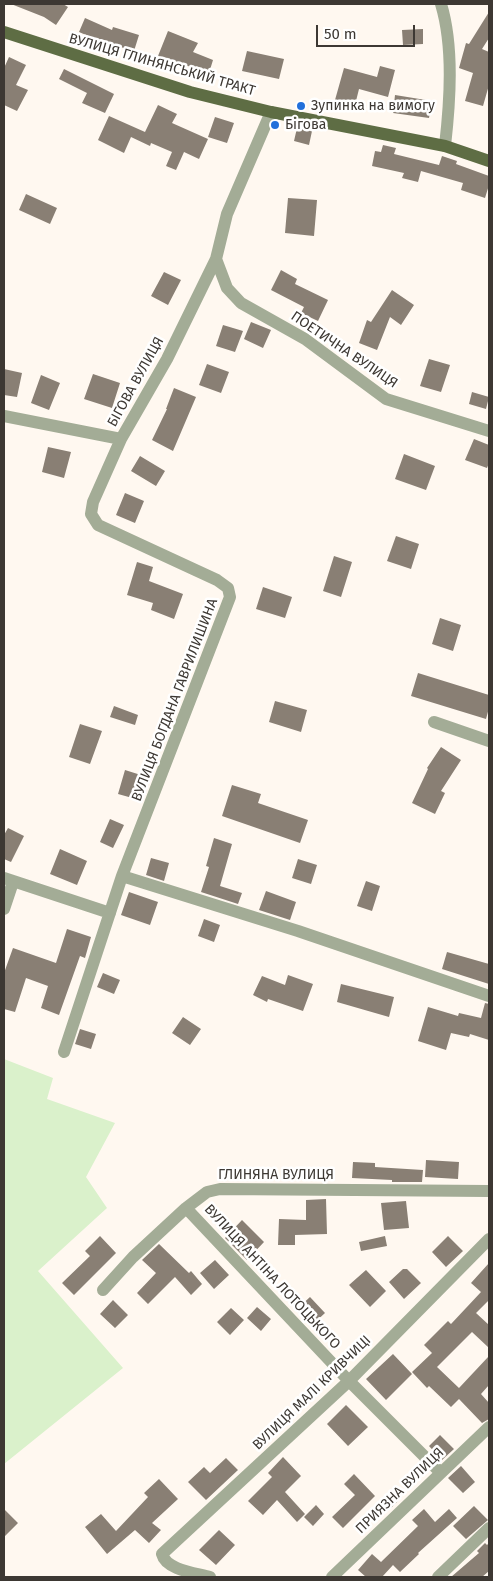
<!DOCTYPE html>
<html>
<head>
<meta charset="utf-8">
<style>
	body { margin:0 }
	#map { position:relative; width:493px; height:1581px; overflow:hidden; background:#fff8f0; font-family:"Fira Sans",sans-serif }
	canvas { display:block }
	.frame { position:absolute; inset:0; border:5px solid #3d3833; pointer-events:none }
	.scale { position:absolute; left:316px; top:25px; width:99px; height:22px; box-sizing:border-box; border:2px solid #3d3833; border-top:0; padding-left:6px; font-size:15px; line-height:18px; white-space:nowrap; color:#3d3833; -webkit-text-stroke:4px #fff; paint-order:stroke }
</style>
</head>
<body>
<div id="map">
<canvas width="493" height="1581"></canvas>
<div class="frame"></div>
<div class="scale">50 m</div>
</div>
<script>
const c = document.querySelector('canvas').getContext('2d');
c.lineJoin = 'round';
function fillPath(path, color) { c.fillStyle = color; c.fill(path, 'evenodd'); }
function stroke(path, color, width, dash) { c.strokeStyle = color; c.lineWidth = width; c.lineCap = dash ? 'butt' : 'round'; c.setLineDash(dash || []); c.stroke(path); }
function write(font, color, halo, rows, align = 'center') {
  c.font = font + ' "Fira Sans",sans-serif'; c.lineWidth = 5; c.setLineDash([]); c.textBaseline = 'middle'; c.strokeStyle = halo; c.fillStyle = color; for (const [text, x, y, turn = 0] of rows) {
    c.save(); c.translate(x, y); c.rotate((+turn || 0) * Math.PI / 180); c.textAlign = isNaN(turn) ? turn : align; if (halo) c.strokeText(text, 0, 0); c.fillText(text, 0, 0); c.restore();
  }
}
fillPath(new Path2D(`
	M4 1059 53 1078 47 1099 115 1123 86 1177 107 1208 38 1271 123 1368 4 1464Z`), '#daf1cb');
fillPath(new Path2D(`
	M11 4H63L68 7 56 25 44 17Z
	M489 12V38L482 49 489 52V85L483 106 465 101 473 73 459 68 466 43 469 44Z
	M85 18 112 30 113 27 139 35 134 51 100 41 79 32Z
	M423 29V44L403 45 402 30Z
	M168 31 198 43 193 52 213 60 209 73 158 56Z
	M247 51 284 59 279 79 242 71Z
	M9 57 26 65 16 85 28 90 17 111 4 105V68Z
	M380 66 395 70 388 97 359 89 355 105 335 100 344 68 377 77Z
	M64 69 114 94 105 113 82 103 87 93 59 79Z
	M395 95 432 101 429 118 393 113Z
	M158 105 177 114 172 123 208 139 199 159 184 152 176 170 166 166 172 152 151 143 150 146 131 137 124 153 98 140 109 116 145 132Z
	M215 117 234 123 227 143 208 137Z
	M297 128 312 131 309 145 294 141Z
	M383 145 396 148 394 154 439 165 442 156 457 161 456 164 489 176V185L485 198 461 190 463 183 421 171 418 182 402 178 404 173 372 166 375 151 381 152Z
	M26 194 57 208 50 224 19 210Z
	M288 198 317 200 314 236 285 233Z
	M281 270 297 279 295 284 328 300 318 321 301 313 304 307 271 290Z
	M164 272 181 280 168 305 151 296Z
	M392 290 414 305 401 325 390 317 377 350 359 343 367 320 371 322Z
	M251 322 271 330 263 348 244 339Z
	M223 325 243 331 235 352 216 346Z
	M429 359 450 365 441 392 420 386Z
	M207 364 229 372 221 393 199 385Z
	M4 369 22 373 17 397 4 395Z
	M93 374 120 383 112 408 84 399Z
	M41 375 60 383 49 410 31 403Z
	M174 388 196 397 173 451 152 440 167 409H166Z
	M472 392 489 397 486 409 469 404Z
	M474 439 489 445V463L487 468 465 460Z
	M48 447 71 452 64 478 42 472Z
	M404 454 435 466 426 490 395 479Z
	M140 456 165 471 156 486 131 471Z
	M125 493 144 501 135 523 116 515Z
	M396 536 419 544 411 569 387 561Z
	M334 556 352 562 341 597 323 591Z
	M137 562 153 567 149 581 183 594 174 619 151 610 153 603 127 595Z
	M263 587 292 597 285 618 256 609Z
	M440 618 461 625 453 651 432 644Z
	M418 673 489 695V708L486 719 411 696Z
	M275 701 307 710 301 732 269 722Z
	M114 706 138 715 135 725 110 717Z
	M80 724 102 731 90 764 69 757Z
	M441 747 461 760 441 791 445 793 435 814 412 803 428 769 427 768Z
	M125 770 144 776 136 799 118 794Z
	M232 785 261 794 258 803 308 820 300 843 222 816Z
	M110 819 124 825 113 848 100 842Z
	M8 828 24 836 11 862 4 859V835Z
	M214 838 232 844 220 886 242 893 238 904 201 892 209 867 206 866Z
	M60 849 87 861 77 885 50 874Z
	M151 858 169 863 164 881 146 875Z
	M298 859 317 865 311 884 292 878Z
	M366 881 380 886 372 911 357 906Z
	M266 891 296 902 290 920 259 910Z
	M129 892 158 902 150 925 121 915Z
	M204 919 220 925 214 942 198 936Z
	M67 929 91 937 85 958 80 956 59 1015 41 1008 48 986 26 978 15 1012 4 1009V973L13 948 56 963Z
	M447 952 489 964V984L442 969Z
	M103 973 120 980 114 994 97 987Z
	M288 975 313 984 303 1011 268 999 267 1002 253 995 262 976 285 985Z
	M341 984 394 997 389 1017 337 1002Z
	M485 1003 489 1004V1040L470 1034 469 1037 451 1033 446 1050 418 1041 428 1007 458 1016 459 1013 481 1018Z
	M183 1017 201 1029 190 1045 172 1033Z
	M80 1029 96 1034 91 1049 75 1044Z
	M426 1160 459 1162 458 1179 425 1177Z
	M353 1162 375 1163V1167L423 1170 422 1182H392V1180L352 1178Z
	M326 1199 327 1234 295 1235V1245H278L279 1219 306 1220V1200Z
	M406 1201 409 1228 384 1230 381 1203Z
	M242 1220 264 1242 247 1260 225 1238Z
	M100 1236 116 1253 74 1295 62 1283 90 1256 85 1251Z
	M385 1236 387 1246 361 1251 359 1242Z
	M448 1236 463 1251 446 1267 432 1252Z
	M159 1244 189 1273 191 1271 202 1284 191 1295 175 1277 148 1304 137 1293 156 1273 142 1260Z
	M215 1260 229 1275 214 1289 200 1273Z
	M489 1263V1300L476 1313 489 1325V1348L472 1332 437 1367 459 1388 489 1356V1385L481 1394 489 1403V1419L482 1423 459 1399 451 1407 429 1386 427 1388 412 1372 432 1353 424 1345 448 1321 451 1324 481 1292 471 1283Z
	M403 1269H407L421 1283 404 1299 389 1282Z
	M366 1270 386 1291 370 1307 349 1285Z
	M310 1297 325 1313 312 1325 296 1310Z
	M113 1300 128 1315 115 1328 100 1314Z
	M257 1307 271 1319 261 1331 247 1318Z
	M231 1308 244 1320 230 1335 217 1322Z
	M393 1354 412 1374 386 1400 366 1379Z
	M346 1405 368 1427 348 1446 327 1424Z
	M440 1435 454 1449 442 1460 429 1446Z
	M283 1457 301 1476 285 1492 305 1514 297 1522 277 1500 263 1515 248 1501 272 1477 268 1473Z
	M226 1458 238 1470 206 1500 188 1482 204 1467 210 1473Z
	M461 1466 475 1482 463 1493 448 1478Z
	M354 1474 375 1496 343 1528 332 1517 355 1495 344 1484Z
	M159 1479 178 1499 152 1523 161 1530 149 1543 135 1530 107 1554 85 1527 101 1514 116 1531 148 1497 144 1493Z
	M394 1489 402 1497 390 1509 382 1501Z
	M316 1505 324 1514 313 1526 304 1517Z
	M474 1506 488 1520 466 1539 453 1526Z
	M4 1509 18 1523 4 1537Z
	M424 1509 435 1522 449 1509 457 1518 418 1553 419 1554 400 1572 393 1565 382 1577H366L358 1570 372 1554 381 1562 418 1526 412 1520Z
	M219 1530 235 1545 216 1565 199 1550Z
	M485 1543 487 1545 489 1543V1571L482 1577H451L479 1553 477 1551Z`), '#897f74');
stroke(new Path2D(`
	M441 4C454 47 450 102 445 146
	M271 112 227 214 216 259 227 288 241 303 305 339 386 399 489 431
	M4 416 121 439
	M434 722 489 741
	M122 876 298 931 489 996
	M4 878 110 913
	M4 909 13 882
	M64 1052 122 876 230 597 228 588 217 580 98 525 91 514 93 502 121 439 167 359 216 259
	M186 1208 349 1381 441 1473
	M103 1290 133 1257 186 1208 207 1192 220 1189 489 1191
	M210 1577C196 1573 166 1570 162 1554L349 1381 489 1239
	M332 1577 489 1427
	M438 1577 489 1528`), '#a3ac96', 12);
stroke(new Path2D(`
	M4 32 190 92 271 112 445 146 489 161`), '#5e6d44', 12);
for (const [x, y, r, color] of [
	[301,106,5,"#2270db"],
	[275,125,5,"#2270db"]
]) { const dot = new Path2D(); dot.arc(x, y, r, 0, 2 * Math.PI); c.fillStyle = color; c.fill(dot); stroke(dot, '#fff', 2); }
write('14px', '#3d3833', '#fff', [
	["ВУЛИЦЯ ГЛИНЯНСЬКИЙ ТРАКТ",162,65,16],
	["ПОЕТИЧНА ВУЛИЦЯ",344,350,34],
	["БІГОВА ВУЛИЦЯ",136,382,-61],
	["ВУЛИЦЯ БОГДАНА ГАВРИЛИШИНА",175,700,-69],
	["ГЛИНЯНА ВУЛИЦЯ",276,1175],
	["ВУЛИЦЯ АНТІНА ЛОТОЦЬКОГО",272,1277,47],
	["ВУЛИЦЯ МАЛІ КРИВЧИЦІ",312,1393,-44],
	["ПРИЯЗНА ВУЛИЦЯ",400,1491,-44]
]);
write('14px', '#3d3833', '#fff', [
	["Зупинка на вимогу",311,106],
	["Бігова",285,125]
], 'left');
</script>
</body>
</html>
